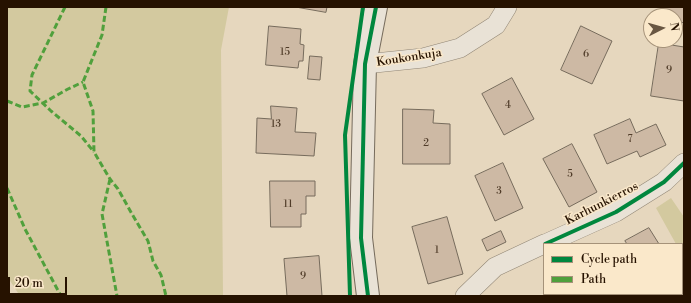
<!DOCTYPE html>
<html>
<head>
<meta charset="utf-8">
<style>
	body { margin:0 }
	#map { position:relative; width:691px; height:303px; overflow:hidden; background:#e6d7be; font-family:"Libre Bodoni",serif }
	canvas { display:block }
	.frame { position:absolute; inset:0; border:8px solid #261200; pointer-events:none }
	.legend { position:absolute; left:543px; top:243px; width:140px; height:52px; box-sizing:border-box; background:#fae8ca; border:1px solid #a59279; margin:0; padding:5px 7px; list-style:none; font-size:12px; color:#261200 }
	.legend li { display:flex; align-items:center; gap:8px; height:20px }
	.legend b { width:20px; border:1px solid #a59279 }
	.north { position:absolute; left:643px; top:8px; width:40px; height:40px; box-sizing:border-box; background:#fae8ca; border:1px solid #a59279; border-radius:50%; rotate:84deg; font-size:11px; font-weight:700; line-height:16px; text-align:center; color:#261200 }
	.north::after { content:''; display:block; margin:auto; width:14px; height:18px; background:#695742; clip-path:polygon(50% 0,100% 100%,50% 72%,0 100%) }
	.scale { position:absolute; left:8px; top:277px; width:59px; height:18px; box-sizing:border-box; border:2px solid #261200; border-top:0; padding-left:5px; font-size:12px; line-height:14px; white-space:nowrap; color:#261200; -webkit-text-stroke:3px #fae8ca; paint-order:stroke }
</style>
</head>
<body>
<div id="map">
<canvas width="691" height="303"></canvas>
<div class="frame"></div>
<ul class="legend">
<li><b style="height:5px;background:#00873e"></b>Cycle path</li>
<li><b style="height:5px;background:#50a03c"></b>Path</li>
</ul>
<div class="north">N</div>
<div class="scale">20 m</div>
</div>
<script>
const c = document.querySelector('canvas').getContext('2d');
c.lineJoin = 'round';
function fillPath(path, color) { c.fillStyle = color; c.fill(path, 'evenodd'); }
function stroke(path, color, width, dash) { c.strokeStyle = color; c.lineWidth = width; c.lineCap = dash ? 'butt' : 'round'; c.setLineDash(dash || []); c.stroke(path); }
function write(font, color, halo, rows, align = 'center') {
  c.font = font + ' "Libre Bodoni",serif'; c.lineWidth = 3; c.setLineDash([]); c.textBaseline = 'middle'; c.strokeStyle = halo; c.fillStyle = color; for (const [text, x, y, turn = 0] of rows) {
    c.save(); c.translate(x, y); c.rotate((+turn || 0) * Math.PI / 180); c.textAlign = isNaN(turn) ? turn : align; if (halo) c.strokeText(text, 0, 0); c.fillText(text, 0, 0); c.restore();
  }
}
fillPath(new Path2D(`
	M7 7H229L221 50 223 296H18V293L7 276Z
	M671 198 684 217V258L682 254V244H676L656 208Z`), '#d3c99f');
const building = new Path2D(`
	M296 7H327L326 12Z
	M662 7H684V23L675 20V16H659Z
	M269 26 301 29 300 44 304 45 303 61H299L298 68 266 65Z
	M581 26 612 41 592 84 561 70Z
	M659 43 684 47V101L651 96Z
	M310 56 322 57 320 80 308 79Z
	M512 78 534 119 504 135 482 94Z
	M271 106 297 108 295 132 316 133 314 156 256 153 257 118 271 119Z
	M403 109 434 110 433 123 450 124V164H403Z
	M630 119 636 133 656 124 666 145 640 157 637 151 607 164 594 135Z
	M572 144 597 192 569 207 543 159Z
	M503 163 523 208 495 221 475 176Z
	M270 181H315V196H306V214H301V227H271Z
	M447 217 463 274 428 284 412 227Z
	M649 228 659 244H627L625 241Z
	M501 231 506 242 487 251 482 240Z
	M319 256 322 296H287L284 259Z`);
fillPath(building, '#cdb9a4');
stroke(building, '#766b5c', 1);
const street = new Path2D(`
	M365 64 423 58 460 48 496 25 507 7
	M545 244 616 212 664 182 684 163
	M465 296 495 267 544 244`);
const secondary = new Path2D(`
	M368 296 361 238 365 64 376 7`);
stroke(street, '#918675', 20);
stroke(secondary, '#766b5c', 24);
stroke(street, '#e9e2d6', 19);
stroke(secondary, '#e9e2d6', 22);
stroke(new Path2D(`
	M65 7 32 75 30 91 51 111 81 136 94 152
	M106 7 102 35 83 82 93 111 94 152 110 179 118 189 132 214 148 241 153 261 161 275 166 296
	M7 101 22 107 43 103 68 89 83 82
	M110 179 102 214 117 296
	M7 188 25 229 61 296`), '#50a03c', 3, [6, 3]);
stroke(new Path2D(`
	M545 244 616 212 664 182 684 163
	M350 296 345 135 363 7
	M368 296 361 238 365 64 376 7`), '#00873e', 4);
write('10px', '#503c29', null, [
	["15",285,53],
	["6",586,55],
	["9",669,71],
	["4",508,106],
	["13",276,125],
	["7",630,140],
	["2",426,144],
	["5",570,175],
	["3",499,192],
	["11",288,205],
	["1",437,251],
	["9",303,277]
]);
write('12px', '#261200', '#fae8ca', [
	["Koukonkuja",409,58,-9],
	["Karhunkierros",602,204,-27]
]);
</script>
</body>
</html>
